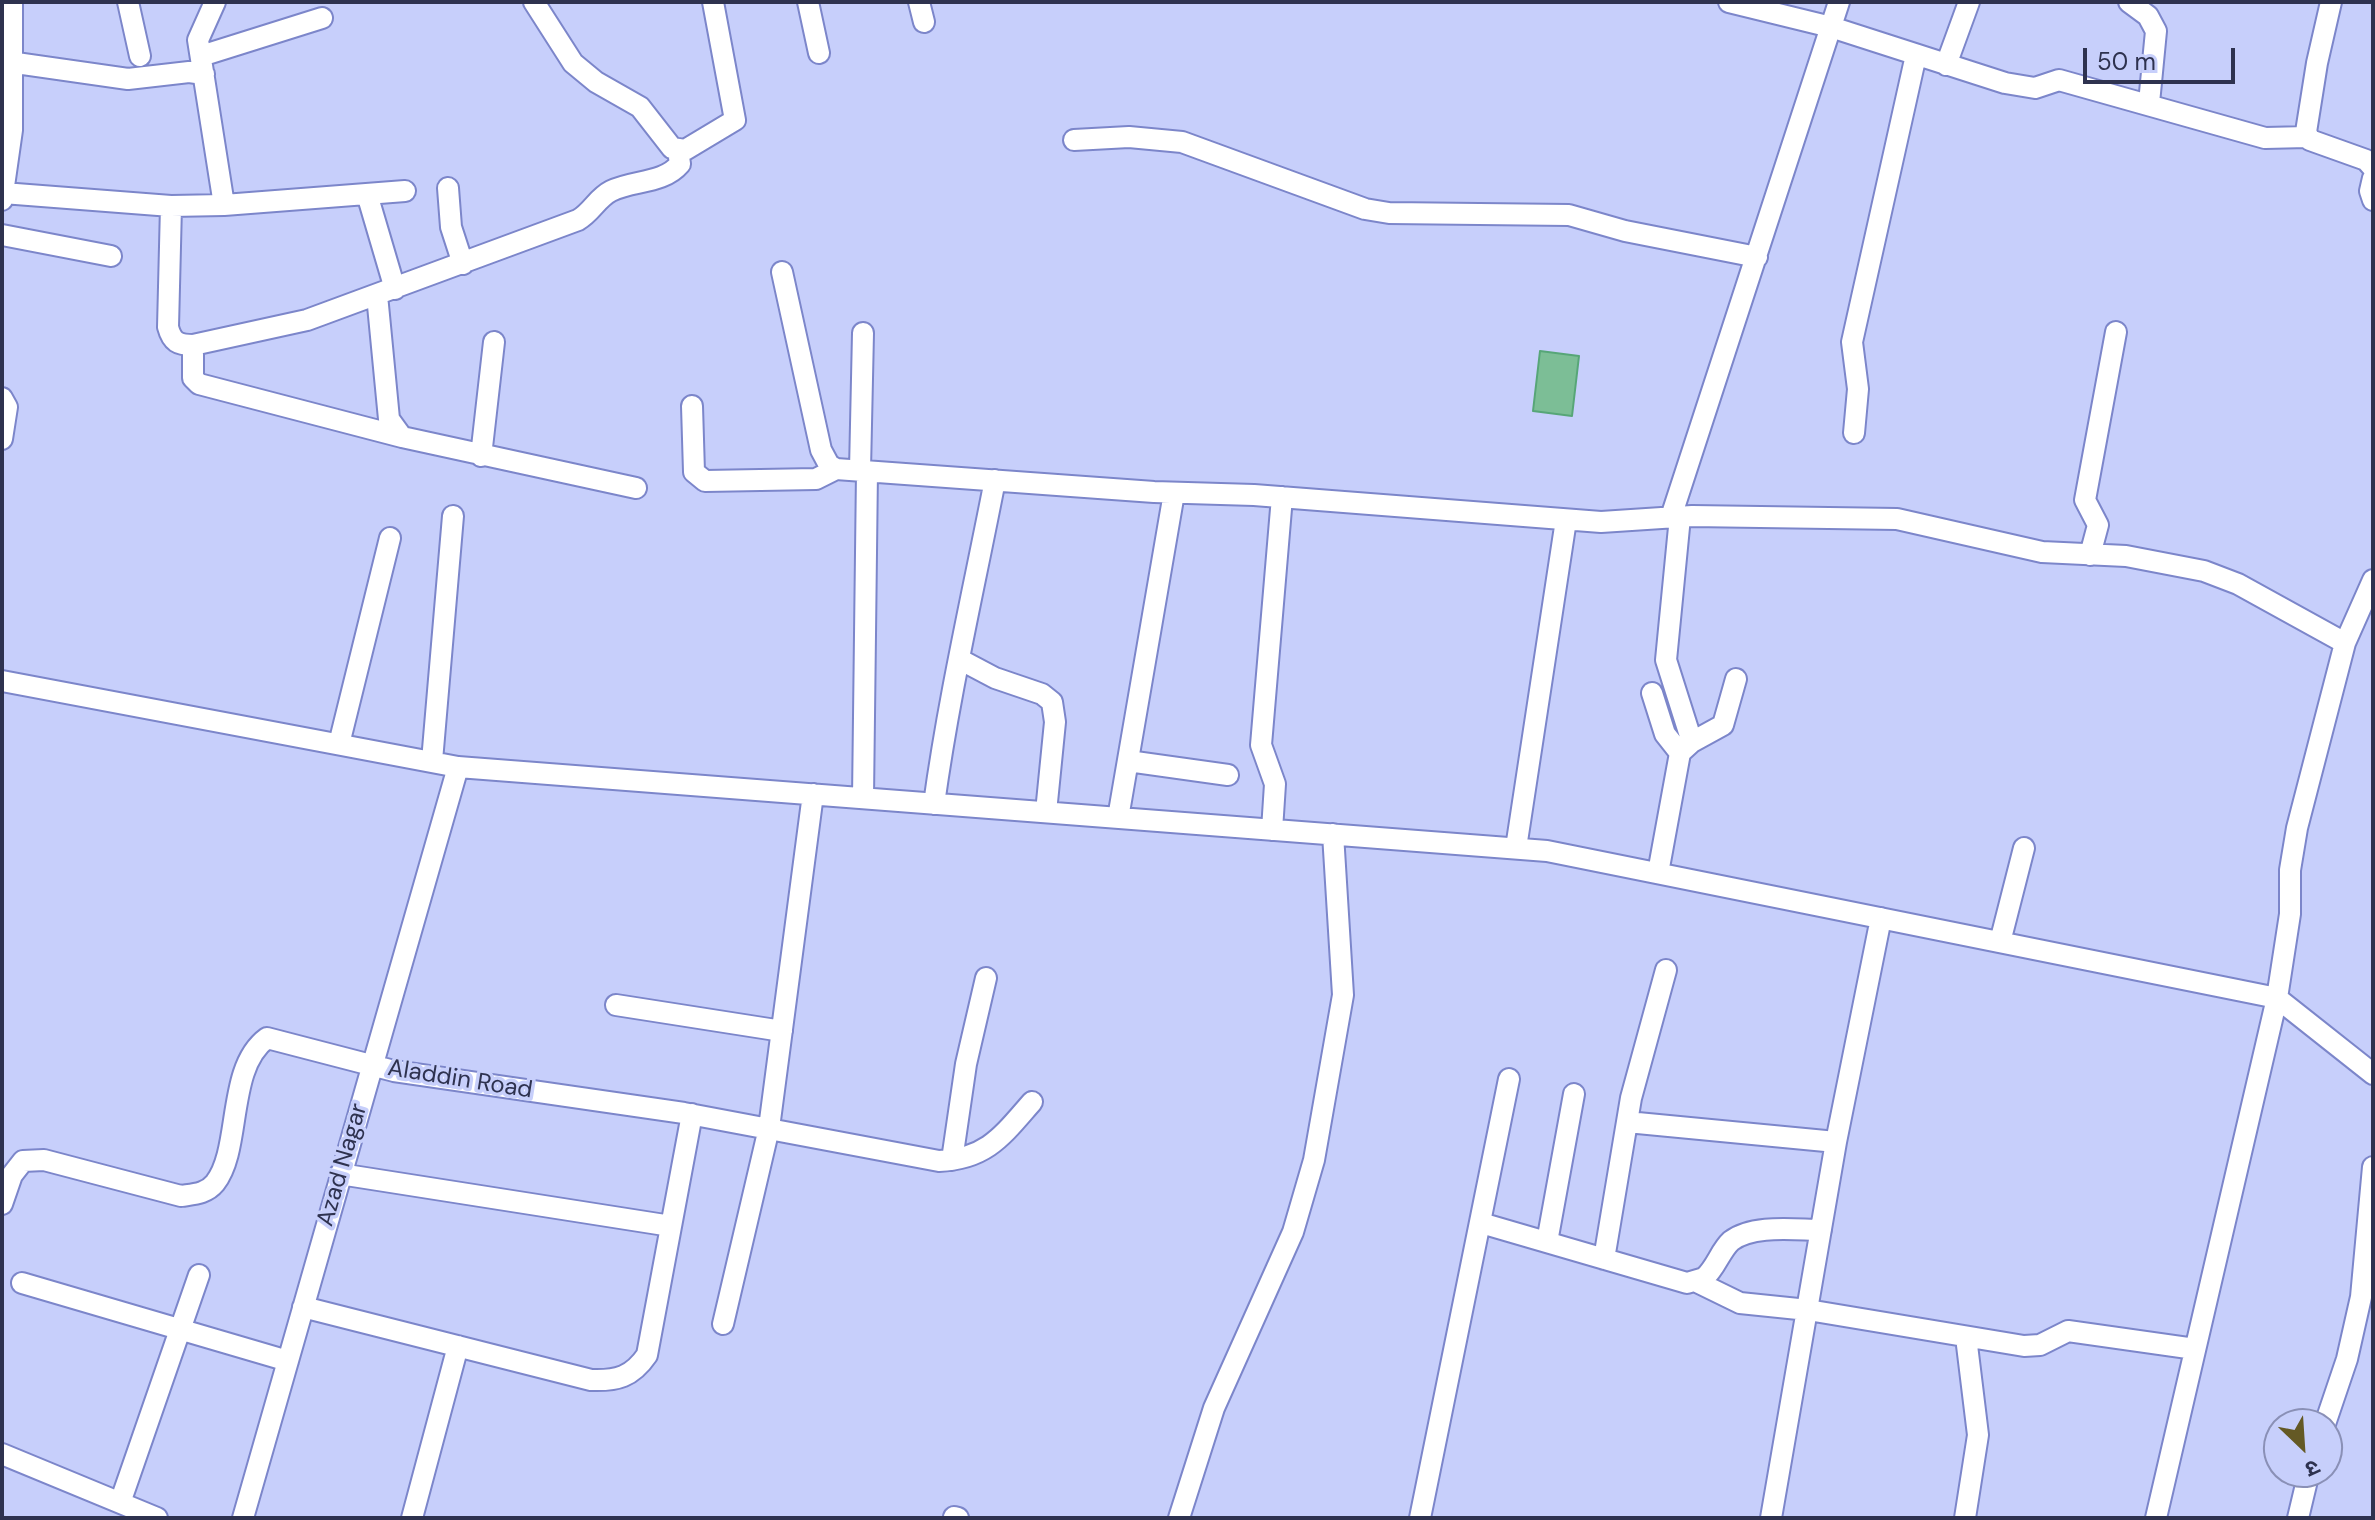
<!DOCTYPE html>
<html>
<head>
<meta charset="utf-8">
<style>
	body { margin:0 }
	#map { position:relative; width:2375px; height:1520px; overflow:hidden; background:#c7cffb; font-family:"DM Sans","Noto Sans Devanagari",sans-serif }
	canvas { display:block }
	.frame { position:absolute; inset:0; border:4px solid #2e324f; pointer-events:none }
	.north { position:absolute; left:2263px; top:1408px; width:80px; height:80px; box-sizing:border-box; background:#c7cffb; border:2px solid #8a90b6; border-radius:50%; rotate:155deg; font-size:22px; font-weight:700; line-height:32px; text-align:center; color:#2e324f }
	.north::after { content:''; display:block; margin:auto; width:28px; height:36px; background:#645925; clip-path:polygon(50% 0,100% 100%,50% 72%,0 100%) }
	.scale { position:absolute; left:2083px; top:48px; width:152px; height:36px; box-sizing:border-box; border:4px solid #2e324f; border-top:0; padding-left:10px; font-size:24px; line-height:28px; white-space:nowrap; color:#2e324f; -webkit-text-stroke:6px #c7cffb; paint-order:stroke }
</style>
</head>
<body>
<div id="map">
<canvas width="2375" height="1520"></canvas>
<div class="frame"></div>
<div class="north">उ</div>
<div class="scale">50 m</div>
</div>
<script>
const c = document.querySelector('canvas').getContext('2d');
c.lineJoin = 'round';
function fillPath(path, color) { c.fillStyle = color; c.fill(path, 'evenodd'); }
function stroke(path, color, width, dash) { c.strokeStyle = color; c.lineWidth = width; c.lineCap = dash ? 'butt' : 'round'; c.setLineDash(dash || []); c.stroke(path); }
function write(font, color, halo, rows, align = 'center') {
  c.font = font + ' "DM Sans",sans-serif'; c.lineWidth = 7; c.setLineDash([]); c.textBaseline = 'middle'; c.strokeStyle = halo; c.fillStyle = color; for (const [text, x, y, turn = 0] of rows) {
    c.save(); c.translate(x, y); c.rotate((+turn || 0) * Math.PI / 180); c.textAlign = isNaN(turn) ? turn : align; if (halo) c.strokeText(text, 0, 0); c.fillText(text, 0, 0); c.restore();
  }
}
const building = new Path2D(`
	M1540 351 1579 356 1572 416 1533 411Z`);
fillPath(building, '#7cbe96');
stroke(building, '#57a678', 2);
const minor = new Path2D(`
	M128 2 140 56
	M215 2 198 40 224 205
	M534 2 573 63 596 82 640 107 672 148 685 150 735 120 713 2
	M808 2 819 53
	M919 2 924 22
	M1729 2 1831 27 2005 83 2035 88 2059 80 2265 138 2307 137
	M2129 2 2148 16 2156 31 2149 103
	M2331 2 2317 63 2306 132 2310 140 2366 160 2373 168
	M201 56 322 18
	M2 61 128 79 189 72 204 74
	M1946 65 1969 2
	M1074 140 1129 137 1182 142 1365 209 1389 213 1569 215 1625 231 1757 257
	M2373 178 2370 191 2373 200
	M448 188 451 227 463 264
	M3 193 171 206 224 205 405 191
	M367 194 395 289
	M2 200 12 130V2
	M171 206 168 327C172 342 178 345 193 345L307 320 578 220C592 212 597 198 611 191 633 180 663 184 680 164L678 150
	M2 235 111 256
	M782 272 821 450 829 465 836 469 1154 492 1254 495 1601 522 1692 516 1897 519 2042 552 2126 556 2204 571 2238 584 2345 643
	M377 295 389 419 402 437 636 488
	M193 345V378L199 384 402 437
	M2 398 7 407 2 439
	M692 406 694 472 705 481 816 479 836 469
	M1854 433 1858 389 1852 342 1916 55
	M481 456 494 342
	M860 470 863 333
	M1671 517 1839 2
	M1680 517 1666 660 1692 742
	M2090 555 2098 525 2085 500 2116 332
	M959 659 995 678 1042 694 1052 702 1055 722 1046 812
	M2 681 458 767 1547 851 2277 998 2373 1074
	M1652 693 1665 734 1680 753
	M339 744 390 538
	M432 761 453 516
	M1128 761 1228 775
	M863 798 867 471
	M934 804C949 695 974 588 995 480
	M1118 818 1174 493
	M1272 830 1275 784 1261 745 1282 497
	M1516 848 1566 520
	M1658 873 1680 753 1692 742 1723 725 1736 679
	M2000 942 2024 848
	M616 1005 782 1031
	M1627 1122 1836 1142
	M952 1160 966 1064 986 978
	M340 1174 671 1226
	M2 1204 12 1175 23 1161 44 1160 181 1196C194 1194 206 1194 215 1183 242 1149 226 1068 267 1038L394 1071 684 1113 939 1161C987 1159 1003 1135 1032 1102
	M1481 1223 1687 1283 1704 1278C1716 1268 1720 1251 1731 1241 1753 1224 1796 1230 1821 1230
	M1547 1242 1574 1094
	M1604 1259 1631 1098 1666 970
	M1697 1282 1740 1303 1808 1310 2024 1346 2040 1345 2068 1331 2195 1349
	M22 1283 288 1361
	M303 1307 591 1380C617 1381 632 1377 647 1355L692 1114
	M723 1324 769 1128 813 794
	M2325 1424 2347 1359 2361 1297 2373 1167
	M2 1454 157 1518
	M121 1500 199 1275
	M954 1517 958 1518
	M243 1518 458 767
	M412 1518 458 1346
	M1179 1518 1214 1408 1293 1232 1314 1160 1343 995 1333 834
	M1420 1518 1509 1079
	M1771 1518 1836 1142 1881 918
	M1965 1518 1978 1435 1966 1337
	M2156 1518 2277 998 2290 914V870L2297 828 2345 643 2373 580
	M2298 1518 2309 1472`);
stroke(minor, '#7c86ca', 24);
stroke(minor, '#fff', 20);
write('24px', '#2e324f', '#c7cffb', [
	["Aladdin Road",460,1080,9],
	["Azad Nagar",343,1165,-74]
]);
</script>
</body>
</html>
